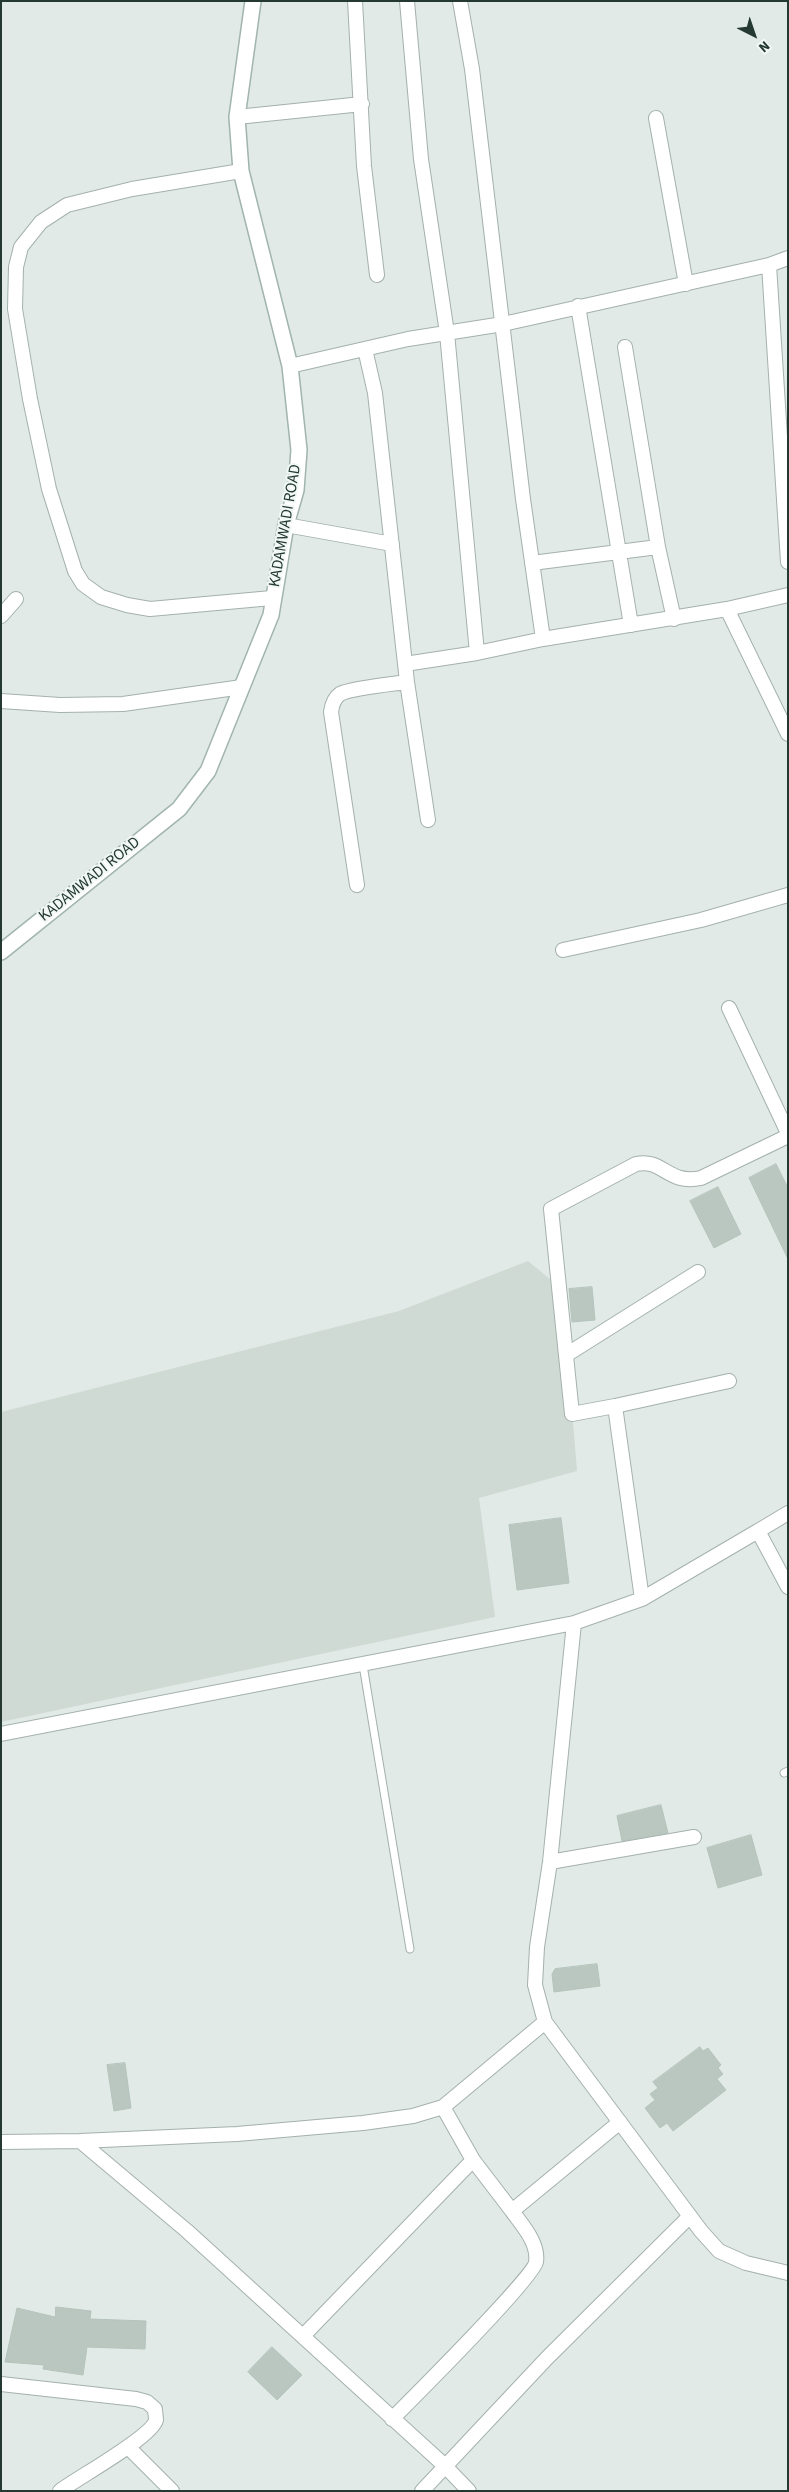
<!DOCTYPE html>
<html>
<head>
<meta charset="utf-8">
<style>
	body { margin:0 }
	#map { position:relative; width:789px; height:2492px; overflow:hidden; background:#e1eae6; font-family:"Source Sans 3",sans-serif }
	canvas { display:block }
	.frame { position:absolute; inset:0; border:2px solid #233932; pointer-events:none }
	.north { position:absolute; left:729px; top:10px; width:50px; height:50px; -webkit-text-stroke:4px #f1f7f4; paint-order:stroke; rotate:139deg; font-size:14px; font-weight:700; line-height:20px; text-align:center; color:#233932 }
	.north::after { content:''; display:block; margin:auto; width:18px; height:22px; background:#233932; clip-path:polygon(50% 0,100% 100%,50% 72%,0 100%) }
</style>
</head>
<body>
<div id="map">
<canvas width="789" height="2492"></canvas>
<div class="frame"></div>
<div class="north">N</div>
</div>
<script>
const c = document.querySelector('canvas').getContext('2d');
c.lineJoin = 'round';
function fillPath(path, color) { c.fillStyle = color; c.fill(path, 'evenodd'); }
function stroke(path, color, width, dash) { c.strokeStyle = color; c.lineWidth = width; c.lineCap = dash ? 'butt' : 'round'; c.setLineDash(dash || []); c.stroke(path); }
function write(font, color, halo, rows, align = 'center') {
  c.font = font + ' "Source Sans 3",sans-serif'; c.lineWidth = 4; c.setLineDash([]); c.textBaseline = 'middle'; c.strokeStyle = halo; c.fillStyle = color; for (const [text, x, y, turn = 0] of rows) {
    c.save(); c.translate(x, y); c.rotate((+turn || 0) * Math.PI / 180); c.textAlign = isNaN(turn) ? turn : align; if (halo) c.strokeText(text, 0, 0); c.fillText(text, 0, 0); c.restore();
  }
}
fillPath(new Path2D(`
	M528 1261 562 1289 577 1471 479 1498 495 1617 1 1722V1412L399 1311Z`), '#d0dad5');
const building = new Path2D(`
	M776 1164 788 1188V1259L749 1178Z
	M718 1187 741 1234 714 1248 690 1201Z
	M592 1287 595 1320 572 1322 569 1289Z
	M561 1518 569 1583 517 1590 509 1525Z
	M661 1805 668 1833 622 1841 617 1816Z
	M751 1835 762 1875 718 1888 707 1848Z
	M597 1964 600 1986 554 1992 552 1974 555 1969Z
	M700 2047 703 2051 708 2048 721 2065 718 2068 723 2074 717 2079 726 2090 673 2131 667 2123 660 2128 645 2108 655 2100 650 2094 658 2088 653 2082Z
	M125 2063 131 2108 114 2111 107 2065Z
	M56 2307 91 2311 90 2319 146 2321 145 2349 87 2347 83 2375 43 2369 44 2365 5 2362 17 2308 55 2317Z
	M272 2347 302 2375 277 2400 248 2372Z`);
fillPath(building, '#bac7c1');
stroke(building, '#b4c3bc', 1);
const lane = new Path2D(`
	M363 1665 410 1949
	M784 1773 788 1771`);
const street = new Path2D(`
	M355 1 364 166 377 275
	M407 1 421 159 447 333 477 653 543 639 727 609
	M460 1 472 69 523 499 543 639
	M237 117 362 104
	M656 118 686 284
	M241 171 132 189 67 205 41 222 21 247 16 267 15 309 30 399 49 489 75 571 83 584 101 597 127 605 150 609 272 598
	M769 265 788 562
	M578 306 631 625
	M625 347 658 547
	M365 349 375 393 407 682 428 820
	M290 366 408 339 503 324 769 265 788 258
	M286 525 392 544
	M532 563 658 547 674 619
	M788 595 727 609 788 734
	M1 616 16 599
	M405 664 477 653
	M1 701 60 705 123 704 242 687
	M357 885 331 712C332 705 334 698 340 694 351 688 393 684 407 682
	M563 950 701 920 788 895
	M729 1008 788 1133
	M566 1355 698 1272
	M615 1406 729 1381
	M758 1531 788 1513
	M642 1599 615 1406 572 1414 551 1209 636 1164C663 1158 667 1185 701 1178L788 1136
	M574 1623 642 1599 758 1531 788 1587
	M1 1734 574 1623 550 1862 537 1947 535 1985 545 2022 701 2231 719 2251 746 2263 788 2273
	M550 1862 694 1837
	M443 2107 473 2160 512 2211 620 2122
	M80 2141 237 2134 363 2123 413 2116 443 2107 545 2022
	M1 2142 80 2141 187 2231 444 2465 469 2491
	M303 2336 473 2160
	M1 2384 136 2399 147 2402 155 2409C155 2412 156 2417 156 2420 152 2437 77 2478 60 2491
	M392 2419C412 2399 534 2277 536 2262 539 2243 522 2225 512 2211
	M128 2447 172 2491
	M422 2491 547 2358 690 2216`);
const secondary = new Path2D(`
	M1 952 179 809 208 771 271 615 286 525 296 490 299 450 290 366 241 171 237 117 253 1`);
stroke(lane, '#a4b1ac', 9);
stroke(street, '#a4b1ac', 16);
stroke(secondary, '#a1b5ad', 18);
stroke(lane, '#fff', 7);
stroke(street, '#fff', 14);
stroke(secondary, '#fff', 15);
write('16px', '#233932', '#f1f7f4', [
	["KADAMWADI ROAD",286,526,-80],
	["KADAMWADI ROAD",90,880,-39]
]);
</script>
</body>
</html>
